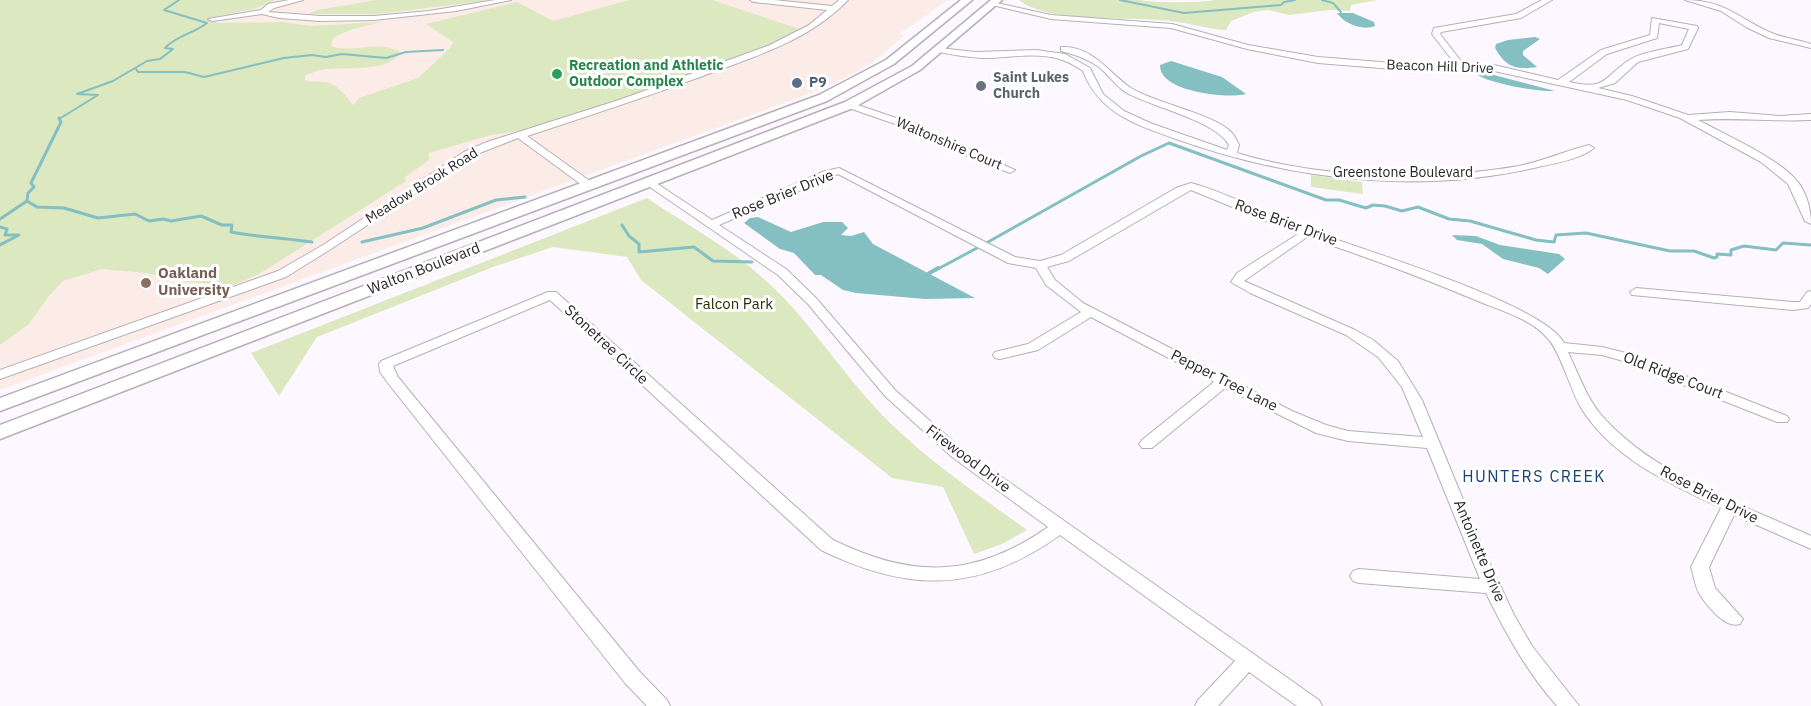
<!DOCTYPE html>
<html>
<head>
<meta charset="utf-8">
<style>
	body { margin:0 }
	canvas { display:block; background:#fdf8ff }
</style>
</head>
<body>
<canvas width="1811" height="706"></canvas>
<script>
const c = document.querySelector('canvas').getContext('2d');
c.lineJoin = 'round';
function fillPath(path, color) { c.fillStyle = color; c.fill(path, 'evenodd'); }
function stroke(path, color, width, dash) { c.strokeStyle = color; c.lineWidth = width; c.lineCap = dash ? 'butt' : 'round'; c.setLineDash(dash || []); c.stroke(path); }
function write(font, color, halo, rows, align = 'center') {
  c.font = font + ' "IBM Plex Sans",sans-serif'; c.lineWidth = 6; c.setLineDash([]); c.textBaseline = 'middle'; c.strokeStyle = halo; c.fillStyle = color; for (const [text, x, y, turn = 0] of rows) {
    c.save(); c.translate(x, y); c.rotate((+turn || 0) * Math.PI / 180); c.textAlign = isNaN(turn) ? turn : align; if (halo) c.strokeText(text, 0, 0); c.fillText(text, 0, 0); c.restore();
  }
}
fillPath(new Path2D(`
	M0 0H948L899 34 904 36 878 58 855 73 817 91 0 390Z`), '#fcece8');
fillPath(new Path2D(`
	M0 0H275L254 9 208 18 218 23 281 22 312 26 381 22 350 30 333 38 331 46C353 54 379 39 400 52 392 72 346 67 328 69 320 69 313 73 305 75V80C311 83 316 81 323 82 337 83 345 95 353 105L359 98 418 78 450 48 453 42 426 24 517 2 553 21 629 0H712L802 30 787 39 685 78 595 108 526 130 491 135 429 153V160L405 177 406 181 259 274 234 285 187 282 146 273 102 269 63 281 48 297 29 324 0 345Z
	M376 0H492L378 14H308L318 10Z
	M1019 0H1141C1150 3 1205 3 1214 0H1377L1351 5 1350 11 1330 10 1289 15 1268 10 1254 12 1231 21 1226 30C1207 29 1189 23 1171 21 1132 16 1048 24 1019 0Z
	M1311 175 1362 182 1363 194 1311 187Z
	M647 198C685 224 729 247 763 278 802 312 831 357 865 396 910 449 971 489 1027 530L1002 544 974 554 943 487 892 478 641 280 627 257 553 247 493 267 317 337 279 396 251 353Z`), '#dce8c0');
fillPath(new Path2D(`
	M1337 13H1353L1374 22 1375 26C1362 31 1345 24 1337 13Z
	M1535 37 1540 39 1523 51V55L1537 67C1515 70 1506 67 1495 48L1496 44 1508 40Z
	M1171 61 1222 77 1246 94C1227 99 1159 92 1160 65Z
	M1473 72 1494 75 1555 91C1537 92 1485 83 1473 72Z
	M758 217 791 232 823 222H842L848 228 841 235 851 236 864 232 873 244 975 298 925 299 856 293 843 290 821 275H815L794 253 780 249 744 223 750 218Z
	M1452 235 1476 236 1500 245 1559 254 1565 259 1548 274 1539 268 1503 259 1482 244 1457 240Z`), '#84bfc2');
stroke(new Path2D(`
	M1120 0 1184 13 1281 5 1284 2 1295 0
	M1322 0 1333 3 1341 12
	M136 69 138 72H185L204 77 284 58 312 55 326 57 342 54 386 58 406 52 443 50
	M59 119 98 95 77 94 113 81 147 61 160 59 173 49 165 48C177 35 193 34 207 23L164 10 179 0`), '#84bfc2', 2);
stroke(new Path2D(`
	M27 201 37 207 64 208 98 218 135 214 149 221 163 219 171 221 201 216 222 225H232L231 232C258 237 285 238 312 242
	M0 219 27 201 28 193 34 187 31 183 61 122 59 118
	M622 225 629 236 639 244V252L694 247 713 261 752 262
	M0 227 7 229 5 235H19L0 245
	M362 242 423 228 496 200 525 197
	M988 242 1141 156 1169 143 1326 200H1339L1366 208 1373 205 1385 206 1402 211 1418 207 1449 219 1470 221 1536 240 1554 242 1556 235 1586 233 1670 251H1694L1714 258 1717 257V254L1731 255V250L1744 246 1776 250 1783 243 1811 245
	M936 270 977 248`), '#84bfc2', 3);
stroke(new Path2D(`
	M928 274 938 268`), '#84bfc2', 4);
const minor = new Path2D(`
	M289 0H303L274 8 268 12 320 16H374L429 11 495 0H511L456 11 374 20 320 21 279 18 262 14 212 21 208 19 261 10 268 4Z
	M750 0H774L832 6 839 0H848C809 41 753 57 700 77 643 98 585 117 527 136L594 184V188H586L518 138 472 156 331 249 286 277 0 379V370L278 271 323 245 464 152 487 142 622 99 770 45 809 25 827 10 754 2Z
	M1542 0H1552L1521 18 1441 32 1440 34 1464 65H1494L1558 80 1601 50 1650 35 1652 18 1697 26 1698 28 1688 49 1638 62 1615 83 1598 88 1632 96 1688 115 1730 112 1780 116 1811 114V120C1773 122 1736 117 1698 120 1724 134 1780 159 1797 181 1807 193 1811 210 1811 224L1805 221 1788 184 1761 162 1680 118 1627 100 1494 71 1393 69 1318 63 1247 49 1171 28 1051 19 988 4 992 2 1051 15 1172 24 1248 45 1318 57 1393 63 1456 65 1432 34 1434 28 1516 14ZM1659 23 1689 29 1682 45C1668 49 1642 52 1631 59 1603 76 1609 91 1569 82L1607 54 1657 38Z
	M1685 0C1726 0 1740 20 1774 34 1785 38 1799 40 1811 44V48L1769 38 1746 27 1721 11Z
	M1061 47C1092 45 1109 73 1131 88 1155 103 1217 115 1232 133 1235 136 1237 141 1239 145L1237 153C1322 179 1431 181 1519 166 1543 161 1565 151 1589 145L1594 148C1581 159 1556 163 1538 167 1420 195 1292 180 1179 140 1139 126 1099 114 1083 71 1050 47 1020 58 982 58 967 57 953 55 939 52L935 50 939 48 976 52 1036 50 1065 54 1090 68 1103 94 1124 111 1150 123 1227 150 1229 145C1216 121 1153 107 1127 93 1115 86 1107 72 1096 65 1085 58 1073 54 1061 51Z
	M849 102 908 122 1015 170 1010 173 976 160 901 126 846 107V103Z
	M839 168 1015 257 1040 261 1061 255 1176 188 1191 183C1231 194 1270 216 1309 230 1357 248 1545 304 1564 343L1602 347 1630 354 1787 416 1789 419 1787 422H1777L1620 360 1602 355 1568 352C1578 373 1587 399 1602 416 1654 475 1741 504 1811 536V549L1734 515 1709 567 1715 588 1743 619 1740 624C1726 629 1708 607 1700 595 1695 587 1694 576 1691 567L1721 508C1670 484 1610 457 1580 406 1570 388 1561 354 1549 340 1532 318 1498 310 1473 299 1418 276 1364 256 1307 237L1244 281 1355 330 1373 340 1398 361 1422 400 1485 553 1514 615 1532 646 1579 706H1557C1527 672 1506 634 1486 593L1359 583 1353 581 1350 576 1353 571 1359 569 1480 579 1427 448 1348 441 1316 433 1225 388 1152 448H1142L1139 444 1142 440 1214 382 1091 317 1038 350 1000 359 995 358 993 355 995 352 1028 344 1081 312 1046 285 1036 268 1008 263 838 174 719 225 786 269 816 298 895 390 962 449 1319 700 1322 706H1297L1249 672 1218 706H1195L1198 700 1235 661 1060 535C979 593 909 593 821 550L550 300 393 366 398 377 639 671 667 700 670 706H647L625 683 388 383 380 372 379 364 381 361 548 292H556L833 540C913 579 975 578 1048 527L952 457 885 396 808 304 778 275 644 183 645 181H653L712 220 825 171ZM1191 190 1298 234 1237 273 1231 282 1250 293 1346 335 1378 357 1402 387 1423 437 1348 431 1326 425 1292 411 1083 303 1055 280 1047 267 1069 261Z
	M1636 288 1793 302H1800L1807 292 1811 291V304L1808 308 1793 310 1632 295 1630 292Z`);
const secondary = new Path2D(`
	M961 0H972L894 64 827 101 0 411V398L819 95 886 60Z
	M991 0H1002L920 70 853 108 0 439V425L845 102 912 66Z`);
stroke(minor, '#b5b0b7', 2);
stroke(secondary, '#b5b0b7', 3);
fillPath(minor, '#fff');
fillPath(secondary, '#fff');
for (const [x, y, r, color] of [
	[557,74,6,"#2e9e5b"],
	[797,83,6,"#5c6f8a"],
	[981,86,6,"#6b7280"],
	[146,283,6,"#8d6e63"]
]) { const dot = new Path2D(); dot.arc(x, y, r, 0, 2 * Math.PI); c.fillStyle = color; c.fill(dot); stroke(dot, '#fff', 2); }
write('bold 14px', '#27864d', '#fff', [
	["Recreation and Athletic",569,66],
	["Outdoor Complex",569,82]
], 'left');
write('14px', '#282628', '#fff', [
	["Beacon Hill Drive",1440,67,2],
	["Waltonshire Court",949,144,23],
	["Greenstone Boulevard",1403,173],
	["Meadow Brook Road",422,186,-32]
]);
write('bold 14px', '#5b616d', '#fff', [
	["Saint Lukes",993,78],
	["Church",993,94]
], 'left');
write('bold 14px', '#4e5e75', '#fff', [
	["P9",809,83]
], 'left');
write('15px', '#282628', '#fff', [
	["Rose Brier Drive",783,195,-22],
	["Rose Brier Drive",1286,223,20],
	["Walton Boulevard",424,269,-21],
	["Stonetree Circle",606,345,43],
	["Old Ridge Court",1673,376,21],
	["Pepper Tree Lane",1224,381,27],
	["Firewood Drive",968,459,37],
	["Rose Brier Drive",1709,495,27],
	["Antoinette Drive",1479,551,67]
]);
write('bold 15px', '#785e54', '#fff', [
	["Oakland",158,274],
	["University",158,291]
], 'left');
write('15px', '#273100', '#fff', [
	["Falcon Park",734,305]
]);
c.letterSpacing = '1.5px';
write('16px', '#1a4276', '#fff', [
	["HUNTERS CREEK",1534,477]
]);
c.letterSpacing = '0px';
</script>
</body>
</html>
